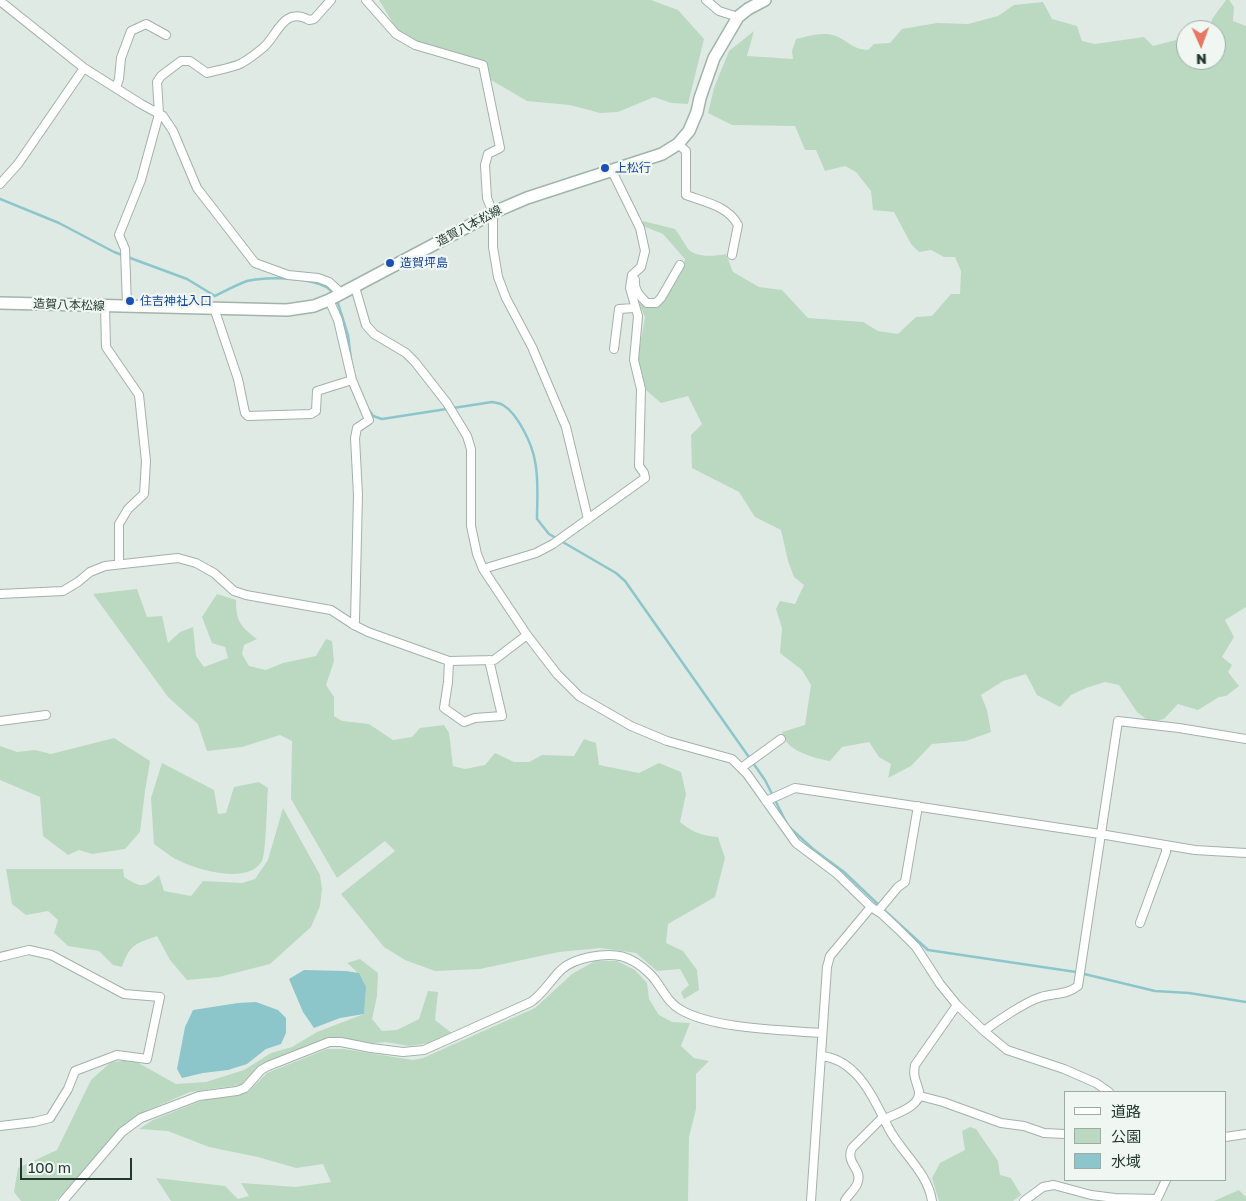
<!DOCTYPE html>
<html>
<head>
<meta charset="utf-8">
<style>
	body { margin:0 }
	#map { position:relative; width:1246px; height:1201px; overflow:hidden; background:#e0eae5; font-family:"Golos Text","Noto Sans JP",sans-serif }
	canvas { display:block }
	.legend { position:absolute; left:1064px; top:1091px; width:162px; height:90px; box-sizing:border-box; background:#f0f7f3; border:1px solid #9eaba5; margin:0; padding:6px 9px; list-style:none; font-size:15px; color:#223831 }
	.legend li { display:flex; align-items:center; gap:10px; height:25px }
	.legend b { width:25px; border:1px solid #9eaba5 }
	.north { position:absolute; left:1176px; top:20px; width:50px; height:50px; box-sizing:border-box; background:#f0f7f3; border:1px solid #9eaba5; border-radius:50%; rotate:178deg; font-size:14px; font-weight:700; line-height:20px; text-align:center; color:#223831 }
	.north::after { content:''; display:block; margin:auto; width:18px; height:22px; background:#e67862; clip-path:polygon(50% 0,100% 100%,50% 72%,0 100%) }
	.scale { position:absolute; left:20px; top:1158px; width:112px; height:22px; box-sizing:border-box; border:2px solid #223831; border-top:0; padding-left:6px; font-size:15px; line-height:18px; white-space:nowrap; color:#223831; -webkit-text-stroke:4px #f0f7f3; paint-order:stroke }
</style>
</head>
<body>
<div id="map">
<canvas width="1246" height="1201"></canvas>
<ul class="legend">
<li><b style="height:6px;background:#fff"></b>道路</li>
<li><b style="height:14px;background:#bad9c0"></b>公園</li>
<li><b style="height:14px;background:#8cc6ca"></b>水域</li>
</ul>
<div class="north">N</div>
<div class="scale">100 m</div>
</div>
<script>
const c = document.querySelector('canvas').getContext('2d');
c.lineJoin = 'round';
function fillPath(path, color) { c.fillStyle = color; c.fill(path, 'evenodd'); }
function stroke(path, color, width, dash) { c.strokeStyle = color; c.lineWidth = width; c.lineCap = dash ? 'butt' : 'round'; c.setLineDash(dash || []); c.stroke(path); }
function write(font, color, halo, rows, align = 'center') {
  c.font = font + ' "Golos Text","Noto Sans JP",sans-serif'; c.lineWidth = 4.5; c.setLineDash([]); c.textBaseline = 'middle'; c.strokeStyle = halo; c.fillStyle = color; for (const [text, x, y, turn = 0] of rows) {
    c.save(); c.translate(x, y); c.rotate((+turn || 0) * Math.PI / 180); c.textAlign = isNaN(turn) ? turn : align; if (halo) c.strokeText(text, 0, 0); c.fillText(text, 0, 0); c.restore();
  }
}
fillPath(new Path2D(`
	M379 0H651L678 10 704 39 688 104 671 103 654 97 618 112 600 113 570 105 527 101 491 80 485 63 416 43 399 33Z
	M1226 0H1229L1234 7 1233 21 1246 26V607L1225 620 1234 637 1222 657 1232 665 1228 672 1239 686 1226 696 1219 697 1198 710 1178 704 1164 719 1150 722 1137 712 1119 685 1105 682 1086 688 1071 695 1060 707 1037 695 1026 674 1003 681 981 695 987 710 991 732 966 741 932 744 911 766 888 778 891 764 879 757 869 742 842 747 830 761C814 758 785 751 782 732L805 725 811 685 802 670 780 653 782 628 776 609 780 601 795 604 804 585 794 577 788 561 781 530 755 517 739 492 692 468 691 435 702 424 688 396 661 403 646 390 638 357 645 317 639 303 652 308 663 303 682 271 685 259 663 234 643 226V221L675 229C680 235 684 244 689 250 698 258 715 256 726 254L733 272 759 287 782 290 808 318 863 322 878 331 898 334 916 317 932 316 951 294H960L961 271 955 257H944L931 250 919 252 911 244 894 212 873 210 871 191 856 172 845 166 825 171 816 150H805L795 126 732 125 708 113 714 88 729 51 754 31 747 56 793 59 792 51 796 39C808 36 824 31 836 36 848 41 854 50 868 50L874 44 890 43 902 29 937 23 968 24 998 16 1014 5 1043 2 1052 19 1077 26 1082 41 1095 44 1144 37 1153 46 1180 39 1186 43V60H1216V30H1210L1212 19Z
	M137 589 147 617 162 616 168 643 180 632 193 627 196 656 204 667 228 658 225 647 212 643 202 617 217 594 236 600C236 621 240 626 257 639L244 645 242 654 249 666 266 670 283 663 316 656 326 639 332 641 334 661 326 685 334 697V716L342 721 369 724 393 740 412 737 420 728 444 725 449 733 453 766 465 769 485 765 495 753 514 762H529L542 755 574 756 584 739 596 743 599 765 639 773 659 763 681 772 686 794 680 822C692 832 703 836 718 837L725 858 715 897 668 924 666 943 683 951 697 970 699 990 684 999 681 992 689 985 680 969 657 971 636 953 600 948 559 952 480 969 435 971 405 960 384 947 341 894 395 851 385 841 337 878 291 799 292 741 280 735 242 747 207 751 198 724 168 697 93 594Z
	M114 738 150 761 145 791 140 832 125 849 92 854 79 850 68 855 43 836 40 797 0 780V746L17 752 35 750 51 754Z
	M162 763 214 790 218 814 226 813 234 787 259 782 268 788C267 800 266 854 262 861 248 886 192 869 172 857 166 853 160 848 154 844L151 798Z
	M283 808 320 875 322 889 320 906 311 927 270 964 219 977 187 980 170 960 157 936C135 944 130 944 122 967L113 965 99 951 68 946 54 933 58 920 48 911 26 915 12 904 6 869H123L124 877C141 888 144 888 159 875L164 891 191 896 203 881 242 883 255 879 268 860Z
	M360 959 378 973 377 996 372 1019 382 1031 397 1030 419 1019 428 991 438 992 435 1020 453 1034 429 1043 409 1046 386 1042 365 1044 346 1039 329 1038 259 1068 241 1085 190 1092 139 1114 120 1129 56 1201H21L14 1192 18 1168 57 1150 91 1080 111 1062 133 1060 176 1084 206 1082 244 1070 271 1053 292 1047 317 1032 364 1014C366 988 369 981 347 963Z
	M595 961H617L635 970 647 983 649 999 659 1015 672 1022 690 1023 681 1046 694 1058 709 1061 696 1074V1109L689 1137 688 1201H171L156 1178 225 1186 238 1199 249 1196 241 1183 296 1187 331 1182 323 1164 296 1168 258 1157 209 1147 168 1131 139 1129 153 1120 206 1099 231 1097 248 1092 267 1073 327 1049H344L413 1060 423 1058 535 1008 572 974Z
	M970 1127 976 1129 998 1161 1000 1175 1011 1178 1021 1195 1013 1201H939L932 1178 940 1163 965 1150 962 1131Z
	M1239 1190 1246 1197V1201H1214Z`), '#bad9c0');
fillPath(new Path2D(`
	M304 970 346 971 359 973 366 987 364 1014 340 1018 314 1028 303 1012 289 979Z
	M256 1002 278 1010 286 1018V1033L281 1044 266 1049 247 1064 228 1070 203 1073 182 1078 177 1069 185 1027 193 1010 238 1003Z`), '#8cc6ca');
stroke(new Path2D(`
	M0 199 59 223 114 252 187 279 215 296C225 291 236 285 247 281 265 276 325 276 334 295
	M337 300 348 335 351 360
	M367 407 373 416 382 419 492 402C496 403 500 403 503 405 518 414 532 444 535 461 539 480 537 500 537 519L549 534 616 573 625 581 765 780 788 826 813 849 844 872 884 910 928 950 1076 972 1155 991 1189 993 1246 1002`), '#8cc6ca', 2.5);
const minor = new Path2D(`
	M366 0 396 34 415 45 483 65 500 148 488 154 485 165 487 198 493 213V247L498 277 506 298 532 347 566 427 588 519
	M706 0 719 11 738 17
	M0 1 84 68 141 104 163 116 173 131 197 188 255 263 288 275 318 278 329 282 342 294
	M116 88 119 79 121 58 131 31 146 24 166 35
	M678 144 686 151V195C705 202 728 206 738 225L732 255
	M0 184 18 164 84 68
	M635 280C634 291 640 296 647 303H656L661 298 680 265
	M355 287 366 325 374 334 406 353 415 362 447 403 467 436 471 449V526L477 554 483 569 527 635 557 674 579 696 631 726 667 741 732 759 747 774 796 843 836 873 871 907 882 914 897 928 916 947 940 984 957 1005 984 1031 1007 1050 1064 1069 1096 1083 1109 1092
	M329 300 338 320 352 380 369 420 357 428 355 438 358 495 355 621 354 625
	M105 306 106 347 139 395 146 461 144 494 128 509 119 524V564
	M127 306 125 249 119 235 141 180 159 114 157 82 161 76 181 61H190L207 73C218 70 232 68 242 63 249 59 258 52 264 47 278 34 284 6 309 20L314 19 331 0
	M214 308 238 379 245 413 248 416 311 414 316 411 317 391 352 380
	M614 349 619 309 634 308
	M483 569 536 553 553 544 645 478 644 473 639 466 641 389 634 360 638 316 630 288 632 275 641 267 645 251 640 228 612 171
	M0 594 63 591 78 582 90 572 105 566 178 558 196 563 214 573 234 591 246 595 331 610 354 625 368 632 449 661 494 660 527 635
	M449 661 448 682 444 708 464 722 475 718 502 716 489 660
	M0 721 46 715
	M741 768 781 739
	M766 801 795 788 1100 834 1195 850 1246 853
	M878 911 898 887 905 882 918 806
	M1140 923 1166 852V845
	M0 957 29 950 51 955 124 994 160 997 147 1059 117 1055 75 1071 68 1089 50 1118 34 1122 0 1126
	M984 1031C997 1021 1025 1002 1041 997 1054 993 1067 995 1078 986L1118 721 1179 728 1246 739
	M821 1056C834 1057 846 1064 855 1073 869 1087 880 1111 889 1129 902 1153 928 1173 932 1201
	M920 1096 943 1102 1001 1123 1024 1126 1044 1133 1065 1134
	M1225 1137 1246 1134
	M63 1201 122 1132 141 1118 199 1096 237 1091 245 1088 261 1070 268 1066 329 1042H341L371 1048 403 1052 424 1050 531 1002C544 993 551 979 562 969 570 962 580 959 590 957 615 952 630 955 649 973 661 984 665 1001 681 1010 714 1029 783 1030 822 1033
	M811 1201 827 967 830 956 871 907
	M845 1201C848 1194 857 1189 858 1181 862 1169 845 1163 852 1148L880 1120 885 1119C897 1113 925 1105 918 1088 915 1078 913 1075 915 1065L957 1005
	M1024 1201 1043 1187 1054 1185 1091 1195 1115 1198 1157 1199 1166 1180`);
const secondary = new Path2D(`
	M0 303 287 310 314 306 329 300 499 210 527 198 662 154 678 144 689 131 697 112 700 98 714 58 738 17 748 9 765 0`);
stroke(minor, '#a3b1ab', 10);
stroke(secondary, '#a0b4ab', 14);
stroke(minor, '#fff', 8);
stroke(secondary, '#fff', 11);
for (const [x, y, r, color] of [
	[605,168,5,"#1a4fb4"],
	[390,263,5,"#1a4fb4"],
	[130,301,5,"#1a4fb4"]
]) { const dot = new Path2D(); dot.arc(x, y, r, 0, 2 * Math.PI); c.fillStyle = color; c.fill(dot); stroke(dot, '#f0f7f3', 2); }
write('12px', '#164399', '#f0f7f3', [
	["上松行",615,168],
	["造賀坪島",400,263],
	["住吉神社入口",140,301]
], 'left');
write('12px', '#223831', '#f0f7f3', [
	["造賀八本松線",469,226,-28],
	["造賀八本松線",69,305,2]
]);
</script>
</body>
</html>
